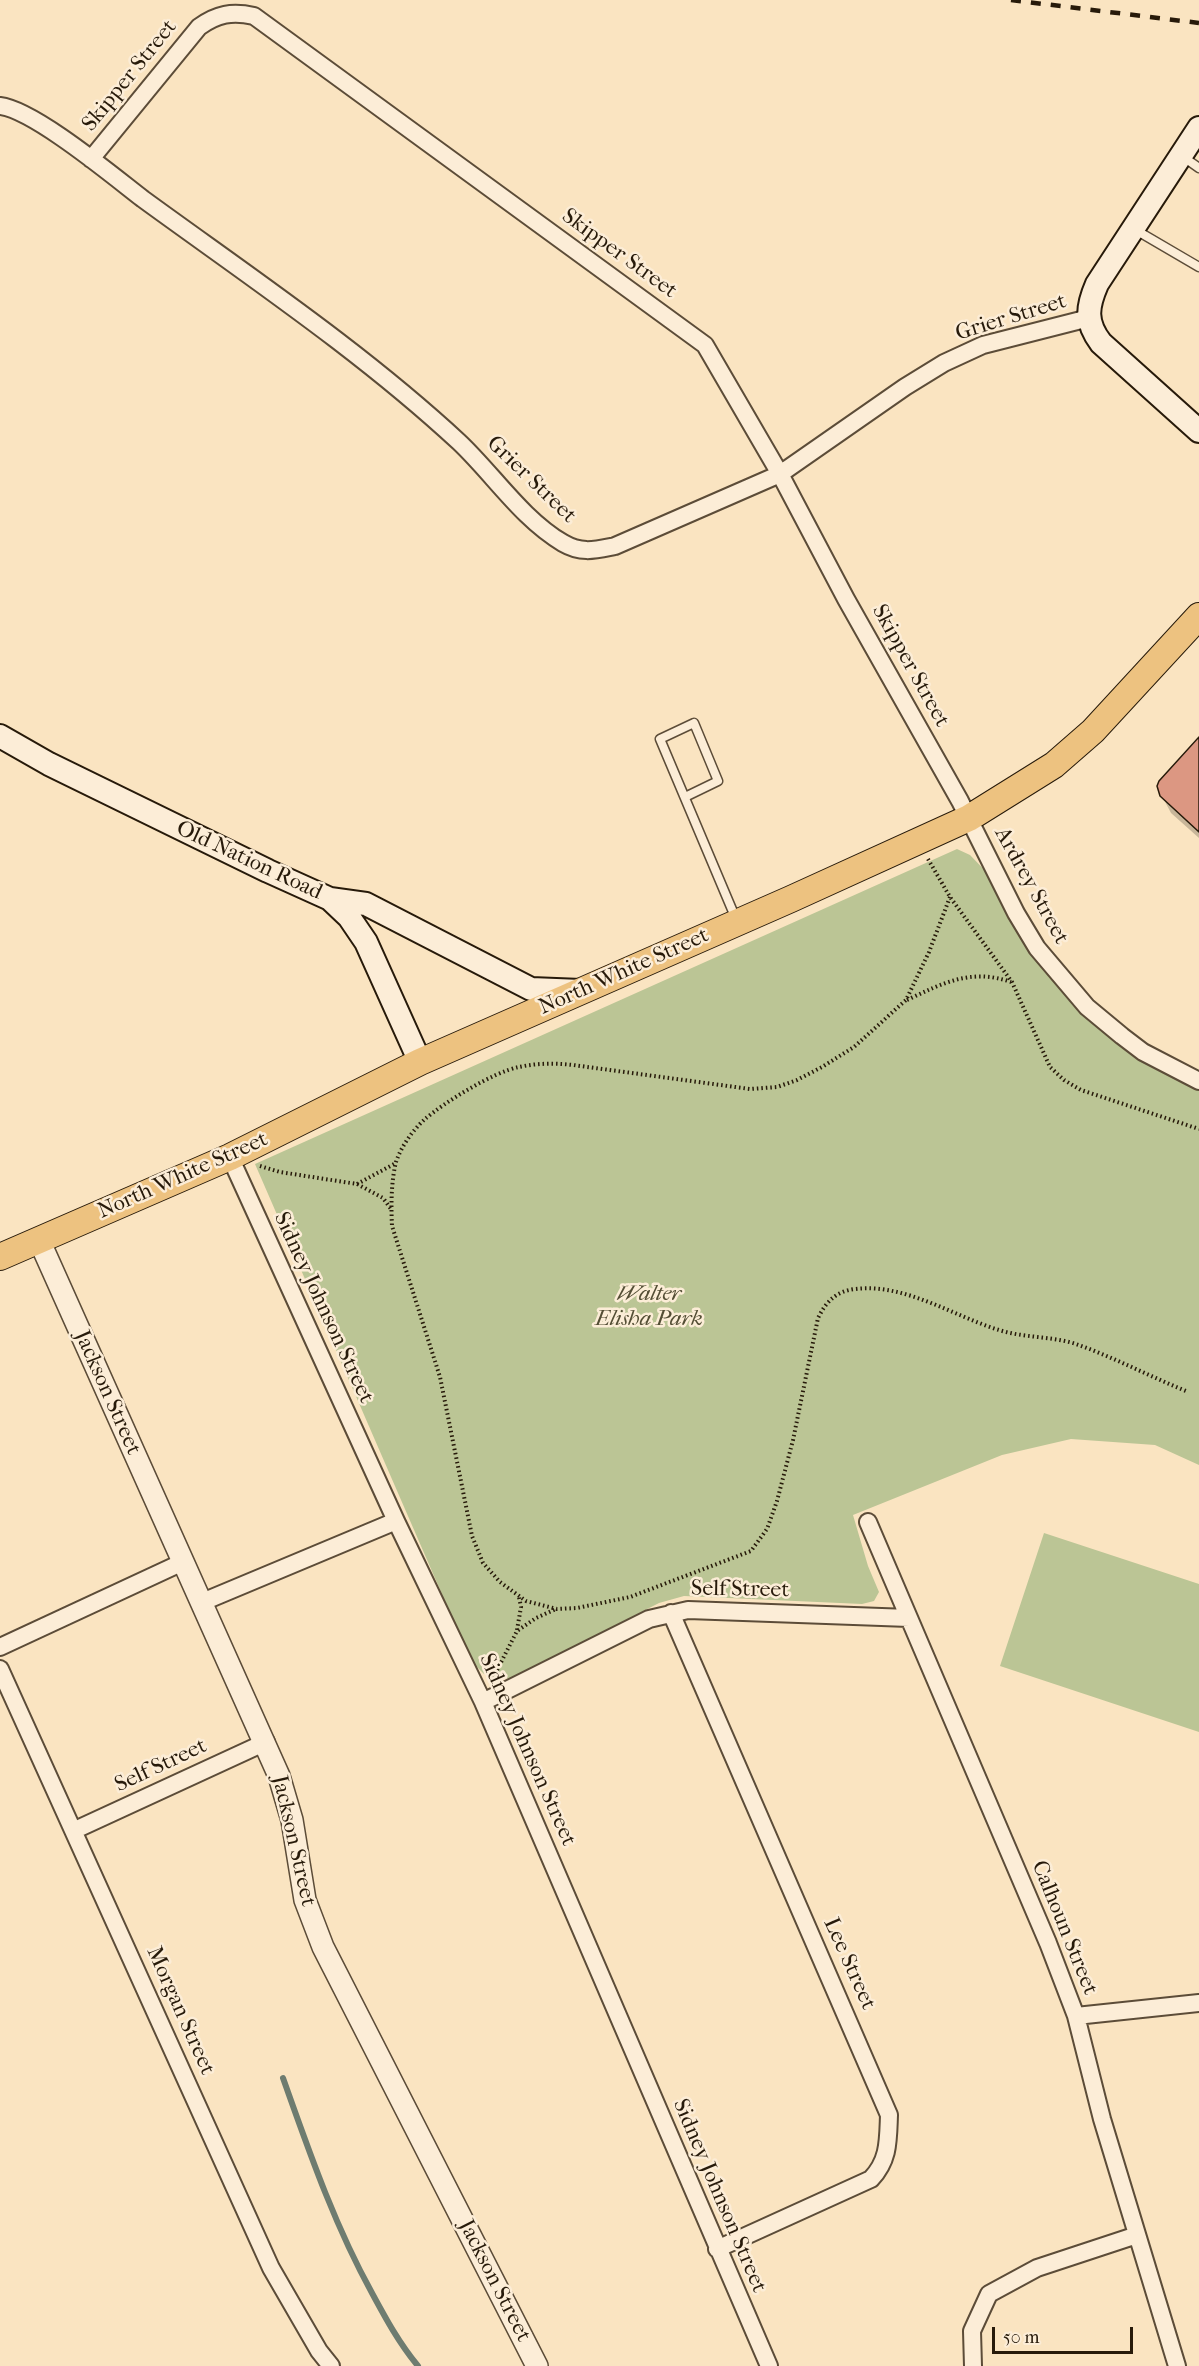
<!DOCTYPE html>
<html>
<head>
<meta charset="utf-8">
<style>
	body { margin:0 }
	#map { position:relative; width:1199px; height:2366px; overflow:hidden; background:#fae4c1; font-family:"IM FELL French Canon",serif }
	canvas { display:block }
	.scale { position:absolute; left:992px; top:2327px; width:141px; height:27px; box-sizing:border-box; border:3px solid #271a0a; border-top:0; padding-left:8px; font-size:18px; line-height:21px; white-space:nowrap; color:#271a0a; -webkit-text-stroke:4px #fcedd7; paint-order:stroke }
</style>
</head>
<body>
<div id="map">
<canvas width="1199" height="2366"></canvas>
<div class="scale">50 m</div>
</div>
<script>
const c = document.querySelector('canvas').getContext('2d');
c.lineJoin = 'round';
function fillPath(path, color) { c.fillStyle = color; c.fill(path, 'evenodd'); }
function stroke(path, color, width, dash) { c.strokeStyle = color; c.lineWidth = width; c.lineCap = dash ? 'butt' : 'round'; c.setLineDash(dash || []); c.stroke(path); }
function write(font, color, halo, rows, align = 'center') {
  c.font = font + ' "IM FELL French Canon",serif'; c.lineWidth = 5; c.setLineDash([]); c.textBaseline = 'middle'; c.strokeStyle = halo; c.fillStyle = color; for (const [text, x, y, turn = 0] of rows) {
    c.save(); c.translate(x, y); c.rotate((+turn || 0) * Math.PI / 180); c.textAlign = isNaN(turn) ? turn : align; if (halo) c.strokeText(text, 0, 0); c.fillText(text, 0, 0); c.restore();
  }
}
fillPath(new Path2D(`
	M957 849 970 855 998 884 1061 986 1199 1084V1465L1155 1445 1071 1439 1002 1455 853 1515 868 1566 879 1592 874 1601 862 1604 684 1596 659 1603 510 1679 484 1674 471 1661 255 1164Z
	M1044 1533 1199 1584V1732L1000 1666Z`), '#bbc595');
fillPath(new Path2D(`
	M1199 739V838L1171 813 1162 796Z`), '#0003');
stroke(new Path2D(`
	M283 2078C309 2151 334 2224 372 2293 386 2319 399 2343 418 2366`), '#6e7c70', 6);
const building = new Path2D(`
	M1199 737V832L1160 796 1157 786 1159 781Z`);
fillPath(building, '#dc9782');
stroke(building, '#271a0a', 1.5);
const service = new Path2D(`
	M1182 156 1199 168
	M1134 229 1199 267
	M685 797 718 781 694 723 660 739 736 919`);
const minor = new Path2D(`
	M0 106C34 110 113 176 143 199 250 277 362 352 459 442 493 474 522 519 563 543 582 554 595 550 615 546L780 474 905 387 944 363 983 345 1089 318
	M91 159 199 27C217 14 232 11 254 16L705 345 780 474 846 599 960 801 1016 913 1037 948 1087 1007 1122 1036 1143 1052 1199 1081
	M230 1157 396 1521 483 1702 769 2366
	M868 1522 1048 1943 1076 2016 1102 2119 1177 2366
	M200 1603 396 1521
	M671 1613 889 2115C888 2141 889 2160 871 2179L717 2249
	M0 1647 183 1562
	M0 1669 271 2268 319 2351 331 2366
	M483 1702 649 1619 688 1610 909 1618
	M75 1830 266 1742
	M1076 2016 1199 2003
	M973 2366 972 2331 989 2294 1037 2268 1137 2235`);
const tertiary = new Path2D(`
	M39 1240 279 1776 292 1820 305 1900 323 1947 537 2366`);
const secondary = new Path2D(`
	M1199 128 1097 284C1087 307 1085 322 1101 343L1199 431
	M0 736 49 764 268 871 330 899 349 917 366 942 420 1062
	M330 899 366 904 531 989 581 991`);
const primary = new Path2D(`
	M0 1257 230 1157 420 1062 791 899 969 818 1054 765 1093 731 1199 616`);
stroke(service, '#5c4c38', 11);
stroke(minor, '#5c4c38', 20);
stroke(tertiary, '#5c4c38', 24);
stroke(secondary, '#271a0a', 26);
stroke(primary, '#271a0a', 28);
stroke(new Path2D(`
	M928 859 950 897 1012 982 1050 1067 1064 1080 1081 1090 1199 1129
	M950 897 929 952 906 1000 854 1047 822 1067 797 1080 777 1087 750 1089 573 1065C555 1063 537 1063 519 1067 493 1072 443 1103 424 1120 412 1131 401 1147 396 1162 391 1182 391 1206 392 1226L440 1377 472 1536 483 1563 500 1582 526 1601 557 1609 577 1608 630 1597 751 1551 767 1529 777 1501 793 1440 818 1318C826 1302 836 1291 855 1289 905 1283 953 1316 999 1330 1024 1338 1051 1336 1076 1344 1113 1357 1149 1376 1186 1391
	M907 1000C943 983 971 968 1011 982
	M260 1166 280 1172 357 1184 383 1198 391 1209
	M357 1184 396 1163
	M517 1630 521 1607 519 1597
	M493 1678 517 1631 536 1618 556 1609`), '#271a0a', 4, [1.5, 3]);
stroke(service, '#fcedd7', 8);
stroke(minor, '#fcedd7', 16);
stroke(tertiary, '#fcedd7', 21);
stroke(secondary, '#fcedd7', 22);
stroke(primary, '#edc280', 26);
stroke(new Path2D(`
	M1011 0 1199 23`), '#271a0a', 4.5, [10, 10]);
write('22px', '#271a0a', '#fcedd7', [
	["Skipper Street",130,76,-51],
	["Skipper Street",619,254,36],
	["Grier Street",1011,318,-17],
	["Grier Street",531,480,44],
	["Skipper Street",910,666,61],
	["Old Nation Road",249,861,25],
	["Ardrey Street",1031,886,61],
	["North White Street",624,972,-24],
	["North White Street",183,1176,-24],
	["Sidney Johnson Street",323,1308,65],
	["Jackson Street",107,1393,66],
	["Self Street",740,1590,1],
	["Sidney Johnson Street",527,1750,66],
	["Self Street",161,1766,-25],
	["Jackson Street",293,1841,77],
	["Calhoun Street",1064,1928,68],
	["Lee Street",849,1964,66],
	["Morgan Street",180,2011,66],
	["Sidney Johnson Street",719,2196,67],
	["Jackson Street",494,2281,63]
]);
write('italic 22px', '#534d34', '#fcedd7', [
	["Walter",649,1295],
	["Elisha Park",649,1320]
]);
</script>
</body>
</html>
